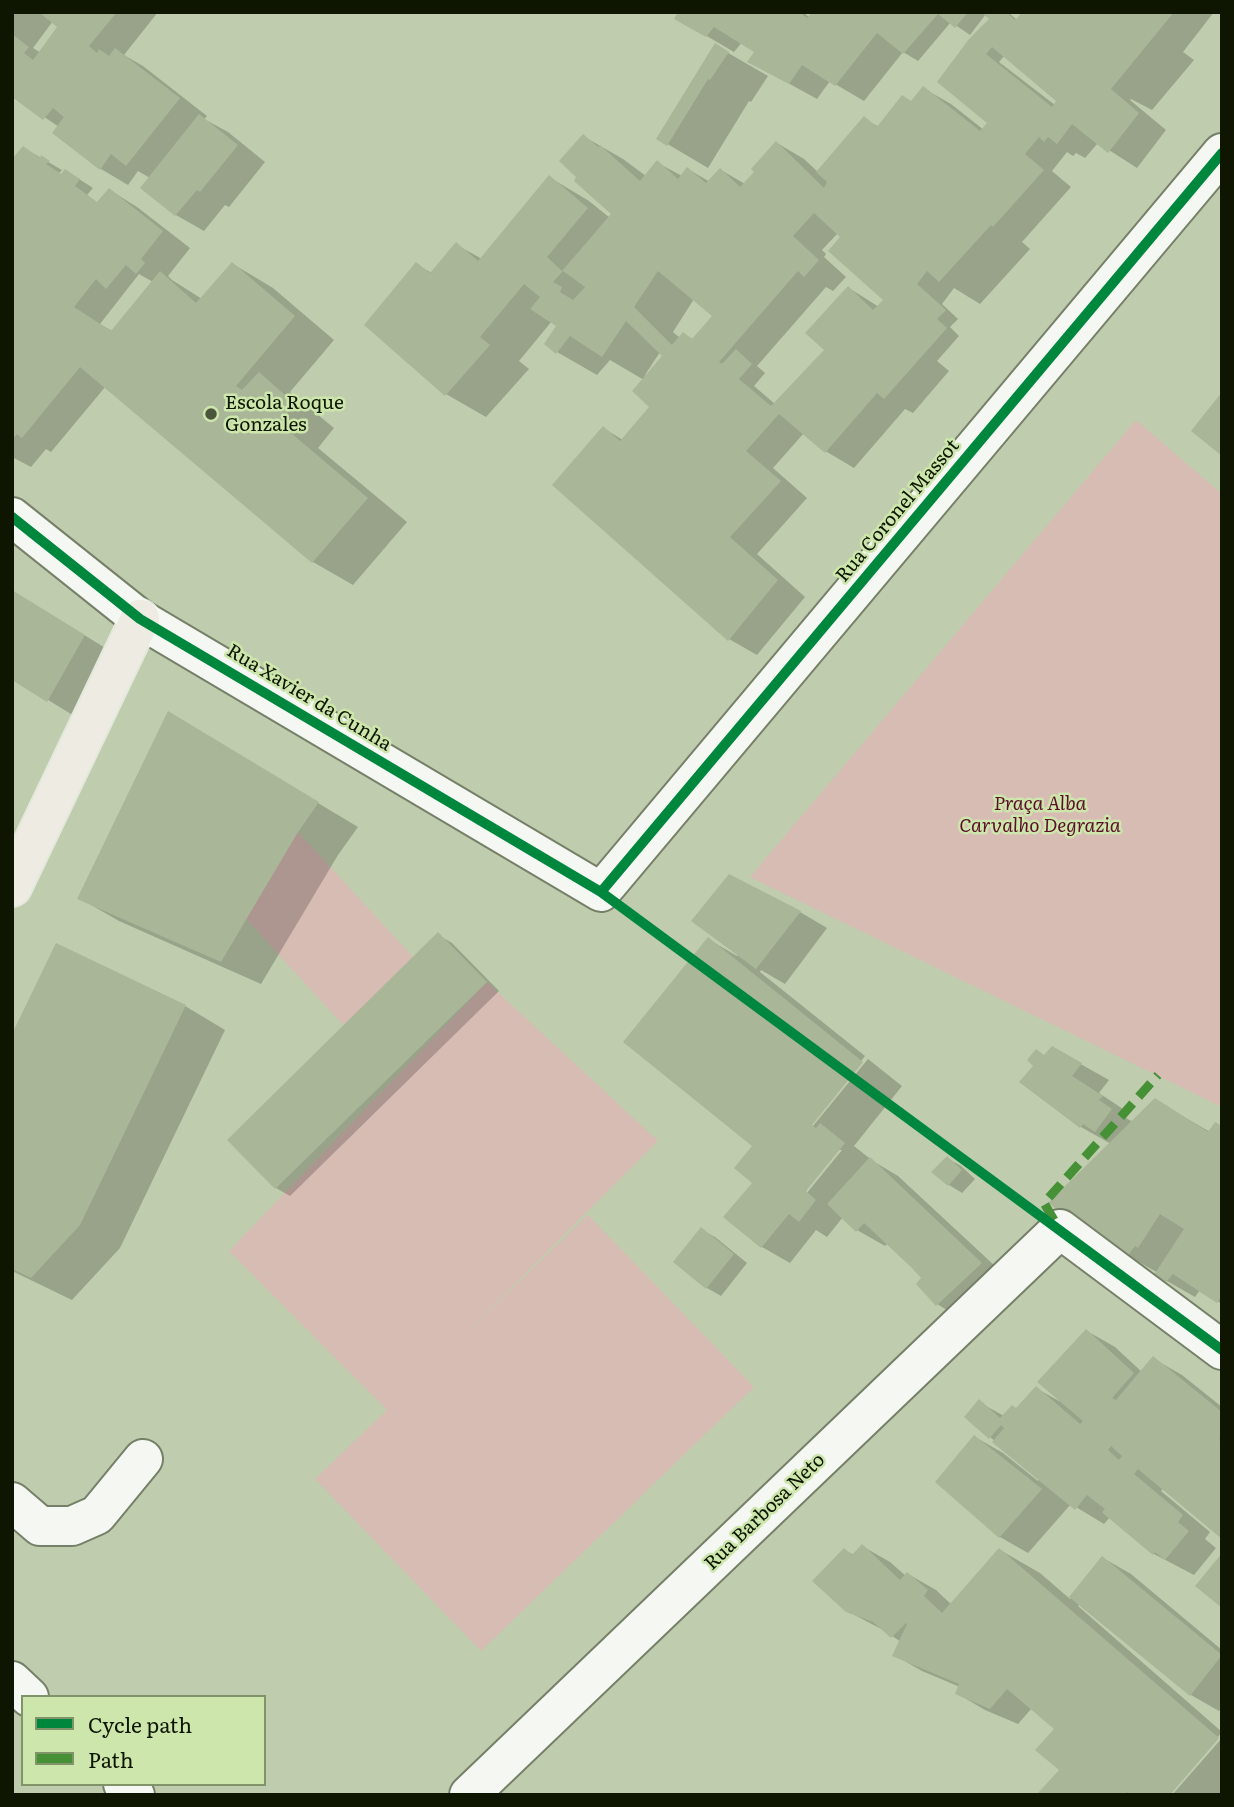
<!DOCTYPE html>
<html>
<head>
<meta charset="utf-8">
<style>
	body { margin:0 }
	#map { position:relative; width:1234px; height:1807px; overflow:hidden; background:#bfccad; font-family:Literata,serif }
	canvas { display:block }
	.frame { position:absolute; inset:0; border:14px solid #0e1602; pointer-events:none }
	.legend { position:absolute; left:21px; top:1695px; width:245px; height:91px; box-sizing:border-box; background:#cde6ac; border:2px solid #819368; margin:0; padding:9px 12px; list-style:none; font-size:21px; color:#0e1602 }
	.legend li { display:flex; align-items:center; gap:14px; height:35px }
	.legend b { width:35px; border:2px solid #819368 }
</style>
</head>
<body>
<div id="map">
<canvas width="1234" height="1807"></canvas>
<div class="frame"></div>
<ul class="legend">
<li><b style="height:9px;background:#00873e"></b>Cycle path</li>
<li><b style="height:9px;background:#469036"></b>Path</li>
</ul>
</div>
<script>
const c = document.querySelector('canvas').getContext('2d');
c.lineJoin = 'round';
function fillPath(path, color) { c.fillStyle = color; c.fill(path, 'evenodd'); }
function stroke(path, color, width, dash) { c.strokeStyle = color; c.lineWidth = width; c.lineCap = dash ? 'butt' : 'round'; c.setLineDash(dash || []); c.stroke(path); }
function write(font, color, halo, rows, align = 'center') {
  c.font = font + ' Literata,serif'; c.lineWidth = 5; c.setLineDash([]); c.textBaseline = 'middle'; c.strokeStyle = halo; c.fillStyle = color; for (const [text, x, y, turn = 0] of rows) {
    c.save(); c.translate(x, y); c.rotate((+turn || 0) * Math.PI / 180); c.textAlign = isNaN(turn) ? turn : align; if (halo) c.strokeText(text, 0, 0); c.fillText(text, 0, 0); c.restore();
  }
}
fillPath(new Path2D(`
	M1136 420 1222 494V1107L750 877Z
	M298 832 415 959 343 1025 226 897Z
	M487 982 658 1141 456 1343 588 1215 754 1387 481 1651 315 1479 387 1410 229 1251Z`), '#d7bcb3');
fillPath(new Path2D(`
	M12 12H158L124 55 143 66 207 116 204 119 228 132 265 162 229 207 225 205 204 231 176 215 143 188 150 178 138 171 128 185 101 169 59 127 12 95ZM53 21 64 33 41 53 33 48Z
	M680 12H803L810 18 814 12H1008L1017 20 1028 22 1020 12H1214L1183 52 1194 60 1152 110 1131 99 1130 100 1166 130 1137 168 1098 143 1085 158 1076 153 1073 156 1067 152 1052 171 1071 187 1022 242 1030 249 980 304 954 288 942 304 958 319 950 327 959 336 937 361 949 371 913 413 905 409 854 468 827 452 804 433 773 468 807 498 757 554 805 597 757 655 729 639 603 428 623 440 652 407 644 380 610 360 597 375 557 352 558 326 552 321 519 361 529 369 486 417 446 394 417 265 432 273 457 245 482 259 549 177 589 201 610 218 614 214 583 136 623 159 646 176 658 163 682 176 688 169 710 182 721 170 745 184 777 143 804 159 818 172 864 119 879 127 912 102 923 88 951 104 984 130 990 122 939 81 992 18 986 14 970 35 951 22 918 61 903 52 864 101 830 81 817 99 777 77 756 52 742 42 734 52 676 18ZM1005 55 1059 100 1055 105 999 62ZM838 233 891 307H879L849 288 826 350 775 404 754 386 765 373 757 366 826 287 833 291 846 277 824 257 826 254 822 250ZM694 299 715 316 694 340 684 334 680 338 673 332ZM660 352 664 356 647 376 645 375Z
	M716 46 768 76 751 102 749 101 708 168 659 139Z
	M24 148 62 170 59 173 63 175 79 179 93 188 87 195 99 204 110 190 137 207 190 248 168 276 172 280 202 299 233 264 273 288 334 340 290 392 334 428 318 448 407 522 353 585 313 562 106 386 51 452 46 449 31 467 12 457V161ZM139 274 153 282 112 331 100 324Z
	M12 591 112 652 76 717 12 678Z
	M208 737 358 827 338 855 261 984 119 921 79 898Z
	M800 912 827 928 785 984 761 970 760 972 865 1056 809 1126H813L868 1059 902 1086 854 1146 873 1161 898 1176 1009 1279 965 1321 937 1304 924 1278 887 1244 885 1246 857 1230 843 1217 827 1237 816 1230 790 1263 762 1247 725 1217 755 1182 754 1146 708 939 737 956ZM837 1150H842L802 1199 799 1197Z
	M438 935 452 943 499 991 290 1196 276 1188Z
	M185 1006 225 1030 120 1248 72 1300 12 1271V1038Z
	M1052 1048 1109 1080 1099 1093 1129 1113 1126 1118 1133 1122 1155 1100 1210 1132 1222 1127V1304L1200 1290 1195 1297 1167 1281 1158 1273 1087 1232 1111 1144 1081 1127 1046 1056Z
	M947 1158 961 1166 975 1179 962 1193 949 1185Z
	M702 1230 715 1237 747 1263 721 1296 707 1288 675 1262Z
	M1087 1331 1115 1347 1142 1372 1154 1359 1182 1375 1222 1407V1537L1164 1488 1161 1491 1210 1532 1205 1539 1216 1548 1194 1575 1154 1554 1110 1517 1104 1524 1071 1504 1028 1553 1000 1537 937 1482 975 1437 1003 1453 1038 1481 1040 1479 990 1437 979 1402 1004 1416 1017 1410 1036 1388 1059 1401Z
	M862 1546 890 1562 906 1576 908 1574 936 1590 952 1605 1000 1550 1040 1573 1070 1599 1103 1558 1131 1574 1222 1650V1707L1219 1711 1191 1695 1080 1604 1078 1606 1222 1732 1168 1795H1043L1061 1770 1056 1729 1032 1708 1018 1724 985 1710 958 1694 960 1687 922 1671 894 1655 901 1642 885 1631 847 1611 844 1550 854 1555Z
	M1222 1738V1795H1172Z`), '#0003');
fillPath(new Path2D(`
	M39 12H117L89 46 97 53 99 49 109 56 115 48 180 98 126 166 111 154 100 170 52 133 64 117 53 108 43 120 12 97V34L29 47 24 53 33 60 57 27Z
	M678 12H799L807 18 812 12H968L955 28 938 14 903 54 877 33 835 86 802 65 789 84 747 62 754 52 714 27 706 37 674 19Z
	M981 12H1006L1015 20 1020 15 1017 12H1174L1111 89 1139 113 1108 153 1072 124 1057 144 1048 137 1044 142 1039 137 1025 154 1044 170 993 227 991 225 939 282 927 271 917 284 946 310 937 319 947 328 884 399 877 393 825 453 779 414 746 451 781 481 730 537 778 580 728 641 552 485 603 426 620 441 649 407 632 391 662 356 626 321 602 357 570 336 556 354 544 344 556 326 530 309 540 297 524 284 480 337 490 345 445 396 364 325 416 262 430 273 456 242 478 261 549 175 588 208 547 257 562 271 611 214 574 181 576 177 559 161 583 134 598 147 600 145 640 181 657 160 678 179 687 167 706 183 720 168 740 187 754 172 751 169 776 141 824 188 827 182 816 172 864 116 877 127 902 95 911 101 923 86 980 131 987 123 937 82 969 39 989 19ZM992 47 1056 101 1052 107 986 54ZM814 213 840 237 828 251 883 300 873 310 848 286 805 333 824 350 771 406 739 379 752 364 736 349 722 364 719 362 798 271 804 277 819 260 793 236ZM563 271 585 287 573 300 560 292 562 287 553 282ZM658 271 712 316 692 339 683 332 672 345 634 307Z
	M715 43 729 52 710 80 708 79 667 146 656 139Z
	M199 114 238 145 200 192 197 190 175 216 140 188Z
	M23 146 40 158 41 155 50 161 46 164 61 174 65 169 80 179 75 186 97 202 109 188 163 231 141 259 145 263 136 274 126 265 106 289 96 279 74 307 111 331 160 271 196 303 232 262 295 316 236 386 242 390 259 372 295 404 279 423 368 498 312 563 80 367 22 438 17 434 12 440V159Z
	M1222 392V456L1191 431Z
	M12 590 85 635 47 702 12 680Z
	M168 711 319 802 298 832 221 962 77 899Z
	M729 874 801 911 756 969 691 921Z
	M438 932 487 982 275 1189 227 1140Z
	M708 937 863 1062 812 1125 816 1128 820 1123 845 1143 806 1191 816 1200 799 1222 789 1214 761 1248 723 1217 752 1183 734 1168 752 1146 623 1042Z
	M56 943 186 1005 80 1225 31 1278 12 1269V1034Z
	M1052 1046 1082 1063 1072 1076 1103 1096 1099 1100 1112 1109 1095 1132 1083 1124 1080 1128 1019 1082 1033 1066 1027 1060 1036 1049 1044 1055Z
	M1155 1098 1208 1132 1215 1122 1222 1126V1296L1217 1303 1173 1274 1166 1282 1154 1275 1184 1229 1160 1214 1138 1248 1135 1246 1127 1257 1048 1203Z
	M947 1156 962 1170 948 1186 931 1172Z
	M870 1157 982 1263 936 1306 916 1284 921 1278 911 1267 864 1223 856 1232 827 1204Z
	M701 1227 734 1254 706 1289 673 1262Z
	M1086 1329 1134 1373 1112 1398 1116 1400 1153 1356 1222 1412V1436L1219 1440 1222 1443V1539L1138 1469 1134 1474 1183 1515 1178 1522 1189 1531 1165 1560 1155 1552 1153 1555 1105 1515 1102 1512 1105 1509 1087 1495 1075 1510 992 1442 1004 1428 1001 1425 989 1439 964 1417 979 1399 1000 1418 1012 1405 1016 1408 1036 1386 1080 1424 1083 1421 1037 1382ZM1111 1446 1122 1456 1119 1460 1108 1450Z
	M974 1435 1042 1489 999 1538 935 1482Z
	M862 1544 900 1580 907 1572 928 1590 924 1596 942 1613 999 1548 1219 1738 1170 1795H1130L1127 1792 1125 1795H1040L1038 1793 1059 1770 1035 1750 1054 1729 1007 1689 990 1709 955 1694 959 1684 892 1656 907 1624 906 1623 891 1638 873 1622 846 1612 812 1581 844 1548 852 1555Z
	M1222 1553V1608L1195 1586Z
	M1102 1556 1222 1655 1190 1696 1069 1597Z`), '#a9b698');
const minor = new Path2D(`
	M12 517 140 619 601 892 1222 153
	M12 1502 40 1526H72L97 1515 143 1459
	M12 1681 29 1697
	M123 1784 135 1795
	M469 1795 1060 1229 1222 1350`);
const major = new Path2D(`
	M12 887 140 619`);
stroke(minor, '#768068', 42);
stroke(major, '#e2e8da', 42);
stroke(minor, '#f5f7f3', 38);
stroke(major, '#edebe2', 38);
stroke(new Path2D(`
	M1054 1220 1044 1203 1158 1075`), '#469036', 9, [18, 9]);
stroke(new Path2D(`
	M12 517 140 619 601 892 1222 1350
	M601 892 1222 153`), '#00873e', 10);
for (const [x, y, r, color] of [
	[211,414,7,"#4c563e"]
]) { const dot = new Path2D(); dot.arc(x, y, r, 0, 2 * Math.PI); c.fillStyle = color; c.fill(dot); stroke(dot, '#cde6ac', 2.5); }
write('19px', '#0e1602', '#cde6ac', [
	["Escola Roque",225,403],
	["Gonzales",225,425]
], 'left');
write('19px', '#0e1602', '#cde6ac', [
	["Rua Coronel Massot",898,511,-50],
	["Rua Xavier da Cunha",309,698,31],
	["Rua Barbosa Neto",765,1512,-44]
]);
write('italic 19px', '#5d0e28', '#cde6ac', [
	["Praça Alba",1040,804],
	["Carvalho Degrazia",1040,826]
]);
</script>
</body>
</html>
